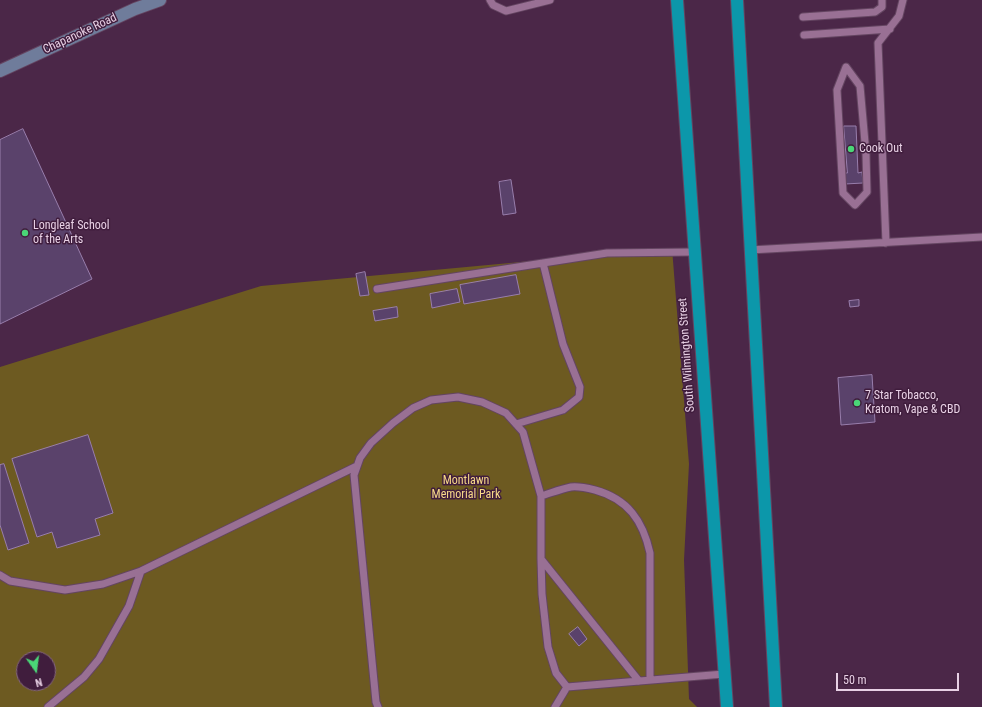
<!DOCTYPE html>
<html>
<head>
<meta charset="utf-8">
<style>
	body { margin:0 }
	#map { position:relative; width:982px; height:707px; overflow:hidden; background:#4b2748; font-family:"Roboto Condensed",sans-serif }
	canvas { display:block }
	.north { position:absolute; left:16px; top:651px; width:40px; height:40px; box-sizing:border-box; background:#401d3d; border:1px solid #836580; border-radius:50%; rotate:166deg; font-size:11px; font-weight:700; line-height:16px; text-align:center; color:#e8d1e5 }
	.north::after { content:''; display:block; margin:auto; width:14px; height:18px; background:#4ad677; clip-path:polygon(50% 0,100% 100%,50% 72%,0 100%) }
	.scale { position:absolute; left:836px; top:673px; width:123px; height:18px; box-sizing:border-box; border:2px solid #e8d1e5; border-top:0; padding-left:5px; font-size:12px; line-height:14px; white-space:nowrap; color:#e8d1e5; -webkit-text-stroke:3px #401d3d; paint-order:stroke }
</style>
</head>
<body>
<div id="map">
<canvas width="982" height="707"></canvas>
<div class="north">N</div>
<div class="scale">50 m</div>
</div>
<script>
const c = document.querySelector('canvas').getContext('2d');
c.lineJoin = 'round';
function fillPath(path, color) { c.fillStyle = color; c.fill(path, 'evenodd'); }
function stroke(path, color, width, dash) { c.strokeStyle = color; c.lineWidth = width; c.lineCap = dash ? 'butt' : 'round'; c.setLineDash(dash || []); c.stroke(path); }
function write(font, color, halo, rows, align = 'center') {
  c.font = font + ' "Roboto Condensed",sans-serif'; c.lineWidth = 3; c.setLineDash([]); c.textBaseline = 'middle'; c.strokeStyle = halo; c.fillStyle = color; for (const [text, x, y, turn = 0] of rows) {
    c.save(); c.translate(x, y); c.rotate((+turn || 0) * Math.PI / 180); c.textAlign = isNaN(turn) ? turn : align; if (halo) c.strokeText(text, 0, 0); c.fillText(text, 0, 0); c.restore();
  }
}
fillPath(new Path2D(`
	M672 248 689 464 684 560 689 699 697 707H0V367L261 286ZM24 659H48V683H24Z`), '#6d5a21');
const building = new Path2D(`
	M844 126H856L858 173 862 172 863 183 845 184 844 173H847Z
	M23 129 92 279 0 324V140Z
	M511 180 516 213 503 215 499 182Z
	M365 272 369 295 360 296 356 274Z
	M516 275 520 294 464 304 460 285Z
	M457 289 460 302 432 308 430 294Z
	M859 300V306L850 307 849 301Z
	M397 307 398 317 375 321 373 311Z
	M872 375 875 422 841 425 838 378Z
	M88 435 113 513 95 519 100 535 57 548 52 532 37 537 12 459Z
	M4 464 29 543 8 550 0 525V465Z
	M578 627 587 639 579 646 569 634Z`);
fillPath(building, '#5a426b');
stroke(building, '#987eac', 1);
const lane = new Path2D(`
	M490 0 493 5 506 11 550 0
	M803 17 875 12 882 7V0
	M804 35 890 29
	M846 67 860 86 866 154 867 192 855 205 843 193 837 90Z
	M886 243 878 43 899 16 903 0
	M750 250 982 237
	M377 289 607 253 694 252
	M516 424 563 410 579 397 580 387 563 344 543 263
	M541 496C551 493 561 489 571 487 579 486 587 488 595 490 628 499 643 521 650 553V680
	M541 559 542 594 548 647 556 673 567 687
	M0 575 10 581 65 590 103 584 141 571 357 466
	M48 707 84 677 99 659 129 606 141 571
	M378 707 376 702 354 475 360 458 371 443 393 423 413 408 431 400 458 397 482 402 506 413 523 432 541 496V559L639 681
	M555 707 567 687 724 674`);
const secondary = new Path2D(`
	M0 71 135 9 160 0`);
const highway = new Path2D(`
	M677 0 727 707
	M737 0 776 707`);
stroke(lane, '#644561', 9);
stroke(secondary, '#644561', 14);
stroke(highway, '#644561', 14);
stroke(lane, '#997094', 7);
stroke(secondary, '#6f7c9b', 12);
stroke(highway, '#0c97aa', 12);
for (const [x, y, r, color] of [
	[851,149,4,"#4ad677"],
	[25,233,4,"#4ad677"],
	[857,403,4,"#4ad677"]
]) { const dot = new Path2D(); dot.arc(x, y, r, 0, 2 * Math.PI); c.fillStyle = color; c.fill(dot); stroke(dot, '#401d3d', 1.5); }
write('12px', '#e8d1e5', '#401d3d', [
	["Chapanoke Road",80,34,-25],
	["South Wilmington Street",687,355,-94]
]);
write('12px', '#e8d1e5', '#401d3d', [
	["Cook Out",859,149],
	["Longleaf School",33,226],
	["of the Arts",33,240],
	["7 Star Tobacco,",865,396],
	["Kratom, Vape & CBD",865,410]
], 'left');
write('12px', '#f9db89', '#401d3d', [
	["Montlawn",466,481],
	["Memorial Park",466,495]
]);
</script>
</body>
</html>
